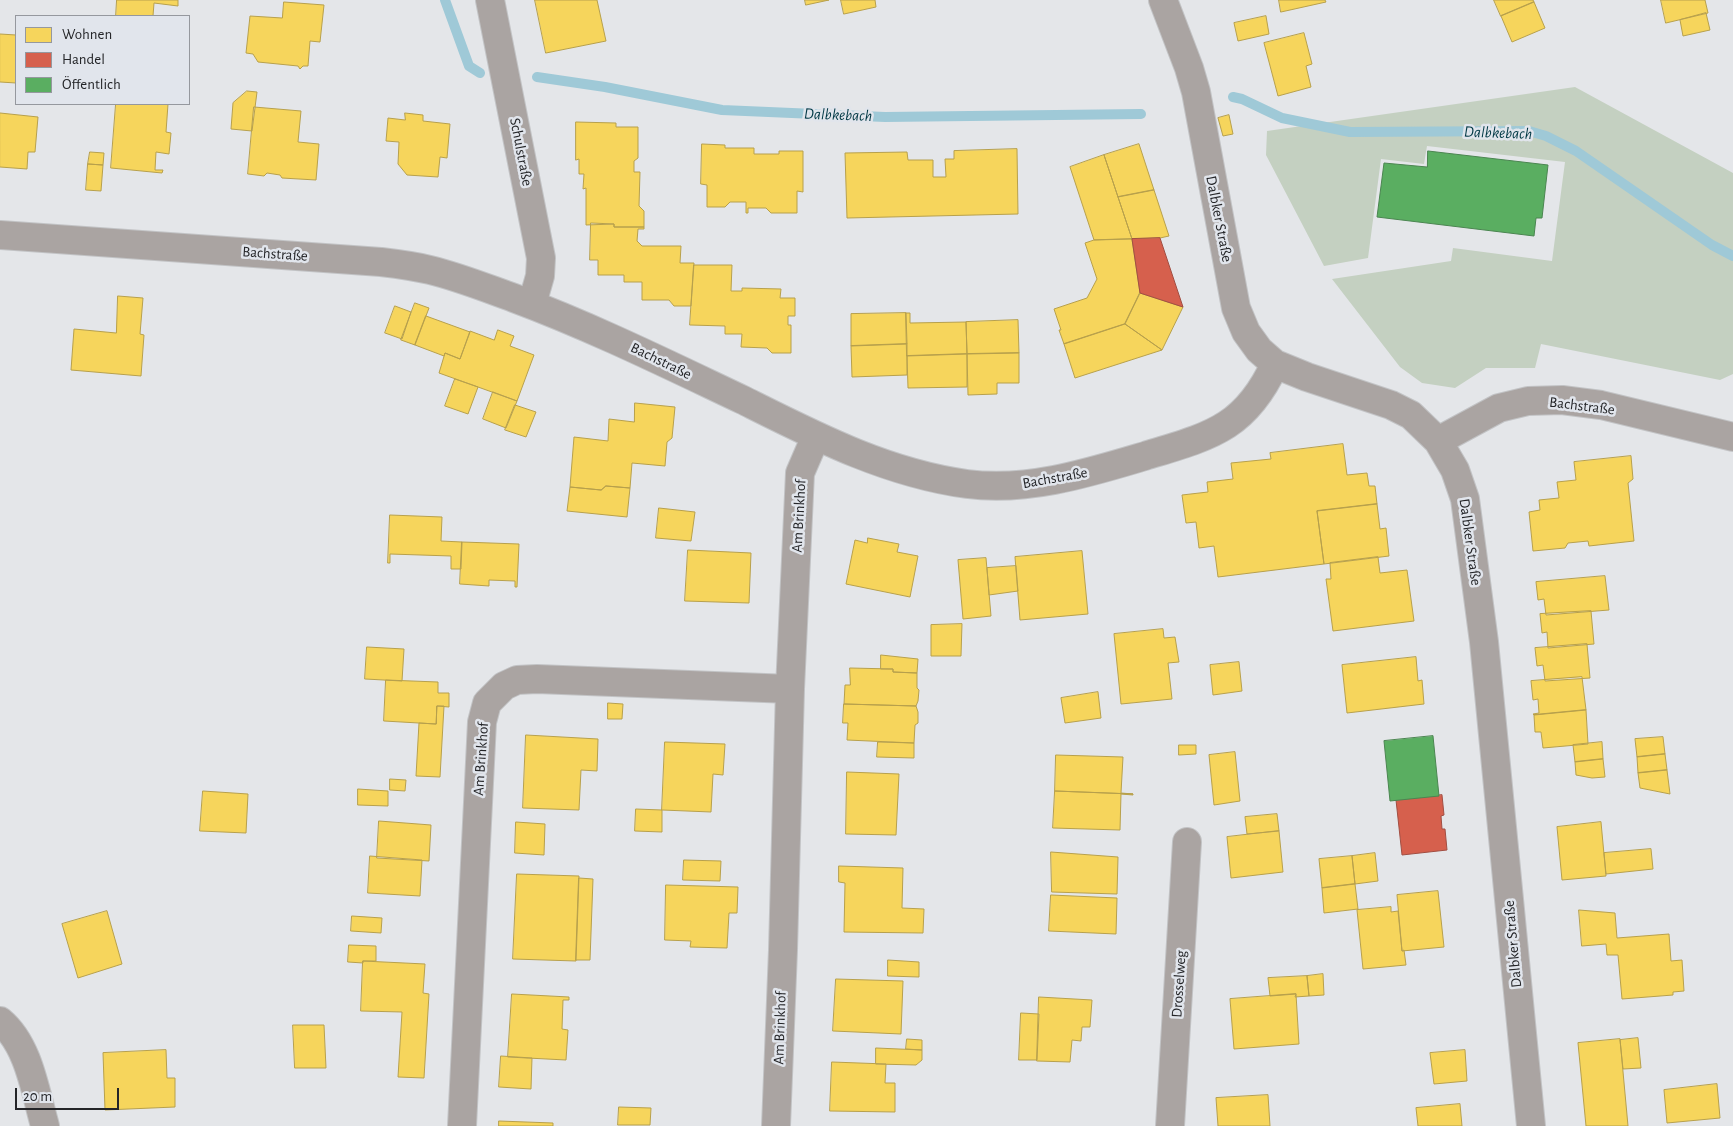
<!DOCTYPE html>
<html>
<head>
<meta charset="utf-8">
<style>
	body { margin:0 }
	#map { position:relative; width:1733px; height:1126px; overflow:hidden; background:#e4e6e9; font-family:"Alegreya Sans",sans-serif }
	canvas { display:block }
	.legend { position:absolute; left:15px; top:15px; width:175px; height:90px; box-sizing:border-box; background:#e1e5ec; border:1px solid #95989e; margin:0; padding:6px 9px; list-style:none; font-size:15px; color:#242528 }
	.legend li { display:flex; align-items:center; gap:10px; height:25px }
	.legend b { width:25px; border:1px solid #95989e }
	.scale { position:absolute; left:15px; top:1088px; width:104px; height:22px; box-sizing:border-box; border:2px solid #242528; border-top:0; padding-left:6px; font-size:15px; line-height:18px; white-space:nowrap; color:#242528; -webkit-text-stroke:4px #e1e5ec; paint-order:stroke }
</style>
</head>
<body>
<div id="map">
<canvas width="1733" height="1126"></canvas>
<ul class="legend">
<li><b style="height:14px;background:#f6d55c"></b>Wohnen</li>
<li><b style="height:14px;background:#d6604d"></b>Handel</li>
<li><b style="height:14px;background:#5aae61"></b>Öffentlich</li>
</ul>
<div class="scale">20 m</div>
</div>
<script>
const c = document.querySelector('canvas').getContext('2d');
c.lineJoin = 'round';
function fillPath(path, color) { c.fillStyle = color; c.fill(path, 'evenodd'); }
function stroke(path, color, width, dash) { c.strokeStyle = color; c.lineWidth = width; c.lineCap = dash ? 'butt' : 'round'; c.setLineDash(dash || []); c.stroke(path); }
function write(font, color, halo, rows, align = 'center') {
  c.font = font + ' "Alegreya Sans",sans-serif'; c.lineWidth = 5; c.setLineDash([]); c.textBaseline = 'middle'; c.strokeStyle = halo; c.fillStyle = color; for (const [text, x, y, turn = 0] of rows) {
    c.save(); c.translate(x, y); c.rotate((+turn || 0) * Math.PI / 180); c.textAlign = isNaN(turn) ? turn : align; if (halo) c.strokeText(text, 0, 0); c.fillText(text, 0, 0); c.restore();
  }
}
fillPath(new Path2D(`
	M1575 87 1733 173V374L1720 380 1541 344 1535 368H1486L1455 388 1422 383 1400 367 1332 279 1451 261 1453 248 1552 261 1565 162 1427 146 1424 164 1381 159 1368 258 1324 266 1266 155 1267 131Z`), '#c4d0c1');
const homes = new Path2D(`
	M117 0H178V6L154 3 153 16H116Z
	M535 0H597L606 41 546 53Z
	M805 0H829L806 5Z
	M841 0H875L876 7 844 14Z
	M1279 0H1325L1326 2 1281 12Z
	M1494 0H1533L1534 2 1501 16Z
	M1661 0H1705L1708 13 1666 23Z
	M284 2 324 5 320 42 310 41 308 66H303L300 69 298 66 258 62 253 54 246 53 250 16 282 18Z
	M1534 2 1545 28 1512 42 1501 16Z
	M1706 13 1710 30 1683 36 1680 20Z
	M1266 16 1269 34 1238 41 1234 23Z
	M1304 33 1312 64 1306 66 1311 87 1278 96 1264 43Z
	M0 34 16 35V83L0 82Z
	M247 91 257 92 252 131 231 129 233 103Z
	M116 104H168L166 132 171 133 169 154 156 152 155 170H163L162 173 111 168Z
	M254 107 301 111 298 142 319 144 316 180 282 178 280 175 267 173 264 176 248 174Z
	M0 113 38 117 35 152H28L27 169 0 167Z
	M405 113 423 115V121L450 124 447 158 440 157 438 177 407 175 398 164 399 142 386 141 388 118 405 120Z
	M1229 115 1233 134 1223 136 1218 118Z
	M576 122 616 123V127H638V158L634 161V172H640L639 206 644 211V227H614V224L586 225V188L583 189 584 174H579V159L576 160Z
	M702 144 725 145V148H754V154H779V151H803V192L797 191V213H771L766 208H748V213H746V202H730L725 207H707V185L701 184Z
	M1139 144 1154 190 1118 197 1104 155Z
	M1017 149 1018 214 847 218 845 153 907 152 908 160H933V177H946L945 159H954V151Z
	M90 152 104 153 103 165 88 164Z
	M1104 155 1132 239 1094 240 1070 167Z
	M88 164 103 165 101 191 86 190Z
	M1154 190 1169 236 1160 238 1132 239 1118 197Z
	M591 223 614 224V227H644V229H638L637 241 642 246H681L680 263H694L691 306H674L669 300H642V282H624V275H598V260H590Z
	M1132 239 1140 293 1125 324 1064 344 1059 330H1061L1054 309 1087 298 1097 279 1085 243 1094 240Z
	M694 265H732L731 291H742V288L781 289 780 298H795V316H788V325H791V353H772L767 348 741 347 742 334H725V326L690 325Z
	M1140 293 1183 307 1162 350 1125 324Z
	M118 296 143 298 140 334 144 335 141 376 71 370 74 329 116 333Z
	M415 303 429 308 415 345 401 340Z
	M395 306 411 312 402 339 385 333Z
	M906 313 907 344 851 346V314Z
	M906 313H910V323L966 322 967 354 907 356Z
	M426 316 470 332 460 359 445 353 444 356 415 345Z
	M1018 320 1019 353 967 354 966 322Z
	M1125 324 1162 350 1075 378 1064 344Z
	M498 330 514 336 510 346 534 355 517 401 439 373 445 353 460 359 470 331 494 340Z
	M907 344V375L852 377 851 346Z
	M1019 353V383H997V394L968 395 967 354Z
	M967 354V387L908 388 907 356Z
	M455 379 478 387 468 414 445 406Z
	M493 392 517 401 506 428 483 419Z
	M635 403 675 407 672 438 667 442 665 466 632 463 630 488 606 486 601 490 570 487 574 437 608 441 609 419 634 422Z
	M515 405 536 412 526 437 505 430Z
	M1343 444 1347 475 1367 473 1369 486H1375L1377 504 1317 511 1324 564 1218 577 1214 546 1199 548 1196 522 1186 523 1182 495 1208 492 1207 482 1233 479 1231 463 1271 459 1270 453Z
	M1631 456 1633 479 1628 483 1634 541 1589 546 1588 541 1568 543 1565 548 1533 551 1529 512 1540 510 1539 500 1559 498 1557 482 1576 480 1574 462Z
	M606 486 630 488 627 517 567 511 570 487 601 490Z
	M1377 504 1380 529 1386 528 1389 556 1324 564 1317 511Z
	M659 508 695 512 691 541 656 538Z
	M390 515 442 517 441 541 462 542 461 569H451V556L390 554V563H388Z
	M868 538 899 544 897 552 918 556 910 597 846 584 855 540 867 543Z
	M462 542 519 544 517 587H515V581L489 580V586L460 584Z
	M688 550 751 553 749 603 685 601Z
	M1082 551 1088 614 1020 620 1015 557Z
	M1378 557 1380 573 1407 570 1414 621 1333 631 1326 579H1331L1330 563Z
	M986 558 991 616 963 619 958 560Z
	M1016 566 1018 591 989 595 987 568Z
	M1605 576 1609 610 1546 615 1544 599 1538 600 1536 582Z
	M1591 611 1594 644 1548 648 1547 632 1542 633 1540 614Z
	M962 624 961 656H931V625Z
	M1163 629 1164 638 1175 637 1179 662 1168 663 1172 699 1121 704 1114 634Z
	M1587 644 1590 678 1545 681 1543 665 1537 666 1535 648Z
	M367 647 404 649 402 681 365 679Z
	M881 655 918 659 917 673 893 672V669H881Z
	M1416 657 1418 681 1422 680 1424 704 1347 713 1342 665Z
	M1239 662 1242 691 1213 695 1210 665Z
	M850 668 893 669V672L917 673V688L919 690 918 701 916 706 844 704 845 685H850Z
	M1582 677 1586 710 1534 715 1533 714 1539 713 1538 699 1533 700 1531 681Z
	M386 680 438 682V693H449V707L437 706 436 724 384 721Z
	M1098 692 1101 718 1065 723 1061 698Z
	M608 703 623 704 622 719H608Z
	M844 704 916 706 918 712V723L915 725 914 743 847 740 848 723H843Z
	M437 706H444L440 777 416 776 419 723 436 724Z
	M1586 710 1588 744 1543 748 1541 732H1535L1534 715Z
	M526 735 598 739 597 771 581 770 579 810 523 808Z
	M1663 737 1665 754 1637 757 1635 739Z
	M665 742 725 744 723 775 713 774 711 812 662 810Z
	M878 742 914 743V758L877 757Z
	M1602 742 1603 759 1575 762 1573 745Z
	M1179 745H1196V754L1179 755Z
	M1235 752 1240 801 1214 805 1209 755Z
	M1665 754 1667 770 1638 773 1637 757Z
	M1056 755 1123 757 1121 793 1133 794 1055 791Z
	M1603 759 1605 777 1592 778 1576 775 1575 762Z
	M1667 770 1670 794 1640 788 1638 773Z
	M847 772 899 774 896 835 846 834Z
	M390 779 406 780 405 791 390 790Z
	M358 789 388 791V806L358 805Z
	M203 791 248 794 246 833 200 831Z
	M1055 791 1133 794V795L1121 794 1120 830 1053 828Z
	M636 809 662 810V832L635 831Z
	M1277 814 1279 831 1247 834 1245 817Z
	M379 821 431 825 429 861 377 858Z
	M516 822 545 824 544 855 515 853Z
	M1601 822 1606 876 1562 880 1557 827Z
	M1279 831 1283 872 1231 878 1227 837Z
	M1651 849 1653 869 1606 874 1604 853Z
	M1051 852 1118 857 1117 894 1052 892Z
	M1375 853 1378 881 1355 884 1352 856Z
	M370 856 422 860 420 896 368 893Z
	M1352 856 1355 884 1322 888 1319 859Z
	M684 860 721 861 720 881 683 880Z
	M839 866 903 868 902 908 924 909 923 933 844 932 845 883 839 882Z
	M517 874 579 876 576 961 513 959Z
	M579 878 593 879 590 960H576Z
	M1355 884 1358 909 1324 913 1322 888Z
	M666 885 738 887 737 913H729L727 948 690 947 691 941 665 940Z
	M1438 891 1444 947 1402 951 1397 895Z
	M1051 895 1117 898 1116 934 1049 931Z
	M1391 907V912L1398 911 1402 951 1404 950 1406 965 1363 969 1357 910Z
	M1579 910 1615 913 1617 938 1669 934 1671 961 1682 960 1684 991 1673 992V995L1622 999 1618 955H1607L1606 944 1582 946Z
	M107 911 122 964 78 978 62 924Z
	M352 916 382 918 381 933 351 931Z
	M349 945 376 946V961H363V963L348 962Z
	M888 960 919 962V977L888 976Z
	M363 961 425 964 423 993 429 994 424 1078 398 1077 402 1012 361 1011Z
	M1323 974 1324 995 1309 996 1307 976Z
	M1307 976 1309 996 1295 997 1296 994 1270 996 1268 978Z
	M836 979 903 981 901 1034 833 1031Z
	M512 994 569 997V1000H563L562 1029 568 1030 566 1060 508 1057Z
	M1296 994 1299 1044 1234 1049 1230 999Z
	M1039 997 1092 1000 1090 1027H1082L1081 1041 1072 1040 1070 1062 1037 1061Z
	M1021 1013 1039 1014 1037 1060H1019Z
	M293 1025H324L326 1068H295Z
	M1638 1038 1641 1068 1623 1069 1620 1040Z
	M907 1039 922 1040V1050L906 1049Z
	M1620 1039 1628 1126H1586L1578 1043Z
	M876 1048 922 1050V1060L916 1065 876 1064Z
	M166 1050 167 1078H175V1107L105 1110 103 1053Z
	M1465 1050 1467 1081 1434 1084 1430 1053Z
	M501 1056 532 1058 531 1089 499 1087Z
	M832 1062 886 1064 885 1083H895V1112L830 1111Z
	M1717 1084 1720 1118 1667 1123 1664 1090Z
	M1268 1095 1270 1126H1218L1216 1098Z
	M1460 1104 1462 1126H1418L1416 1108Z
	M619 1107 651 1108 650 1125H618Z
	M499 1121 553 1123V1126H499Z`);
fillPath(homes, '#f6d55c');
stroke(homes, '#b7a04c', 1);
const shops = new Path2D(`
	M1160 238 1183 307 1140 293 1132 239Z
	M1442 795 1444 815 1441 816 1442 829H1445L1447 850 1402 855 1396 800Z`);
fillPath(shops, '#d6604d');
stroke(shops, '#a14e42', 1);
const public = new Path2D(`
	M1428 151 1548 165 1542 218H1536L1534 236 1377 217 1384 163 1427 167Z
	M1433 736 1439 796 1390 801 1384 741Z`);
fillPath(public, '#5aae61');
stroke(public, '#4a8550', 1);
stroke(new Path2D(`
	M445 0 469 66 480 73
	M537 77 605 87 722 110 885 117 1141 114
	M1233 97 1242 99 1282 118 1350 132 1529 131 1546 136 1576 151 1712 245 1733 256`), '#9fc9d7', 10);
const minor = new Path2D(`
	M490 0 541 258 540 276 532 304
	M1163 0 1189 68 1196 92 1236 308 1246 332 1259 350 1275 364 1307 377 1391 405 1411 415 1438 441 1455 470 1465 499 1484 642 1531 1126
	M0 235 381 262C398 264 414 266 430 270 459 277 486 288 514 298 592 327 667 364 743 400 815 436 886 473 967 484 1028 492 1088 473 1145 456 1210 436 1245 429 1275 364
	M1438 441 1499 408 1528 401 1562 400 1601 405 1733 437
	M0 1021C29 1045 35 1091 45 1126
	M462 1126 482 722 487 703 504 686 517 680 537 679 790 689
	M776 1126 783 950 790 689 800 473 816 436
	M1170 1126 1187 842`);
stroke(minor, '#c2c3c5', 30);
stroke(minor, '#aaa4a2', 28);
write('15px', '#242528', '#e1e5ec', [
	["Schulstraße",521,152,79],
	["Dalbker Straße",1219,219,79],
	["Bachstraße",275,254,4],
	["Bachstraße",661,361,26],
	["Bachstraße",1582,406,7],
	["Bachstraße",1055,478,-10],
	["Am Brinkhof",799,516,-87],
	["Dalbker Straße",1470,542,82],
	["Am Brinkhof",481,759,-86],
	["Dalbker Straße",1513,944,-95],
	["Drosselweg",1179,984,-86],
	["Am Brinkhof",780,1028,-88]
]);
write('italic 16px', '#003845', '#e1e5ec', [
	["Dalbkebach",838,115,2],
	["Dalbkebach",1498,133,2]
]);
</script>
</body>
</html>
